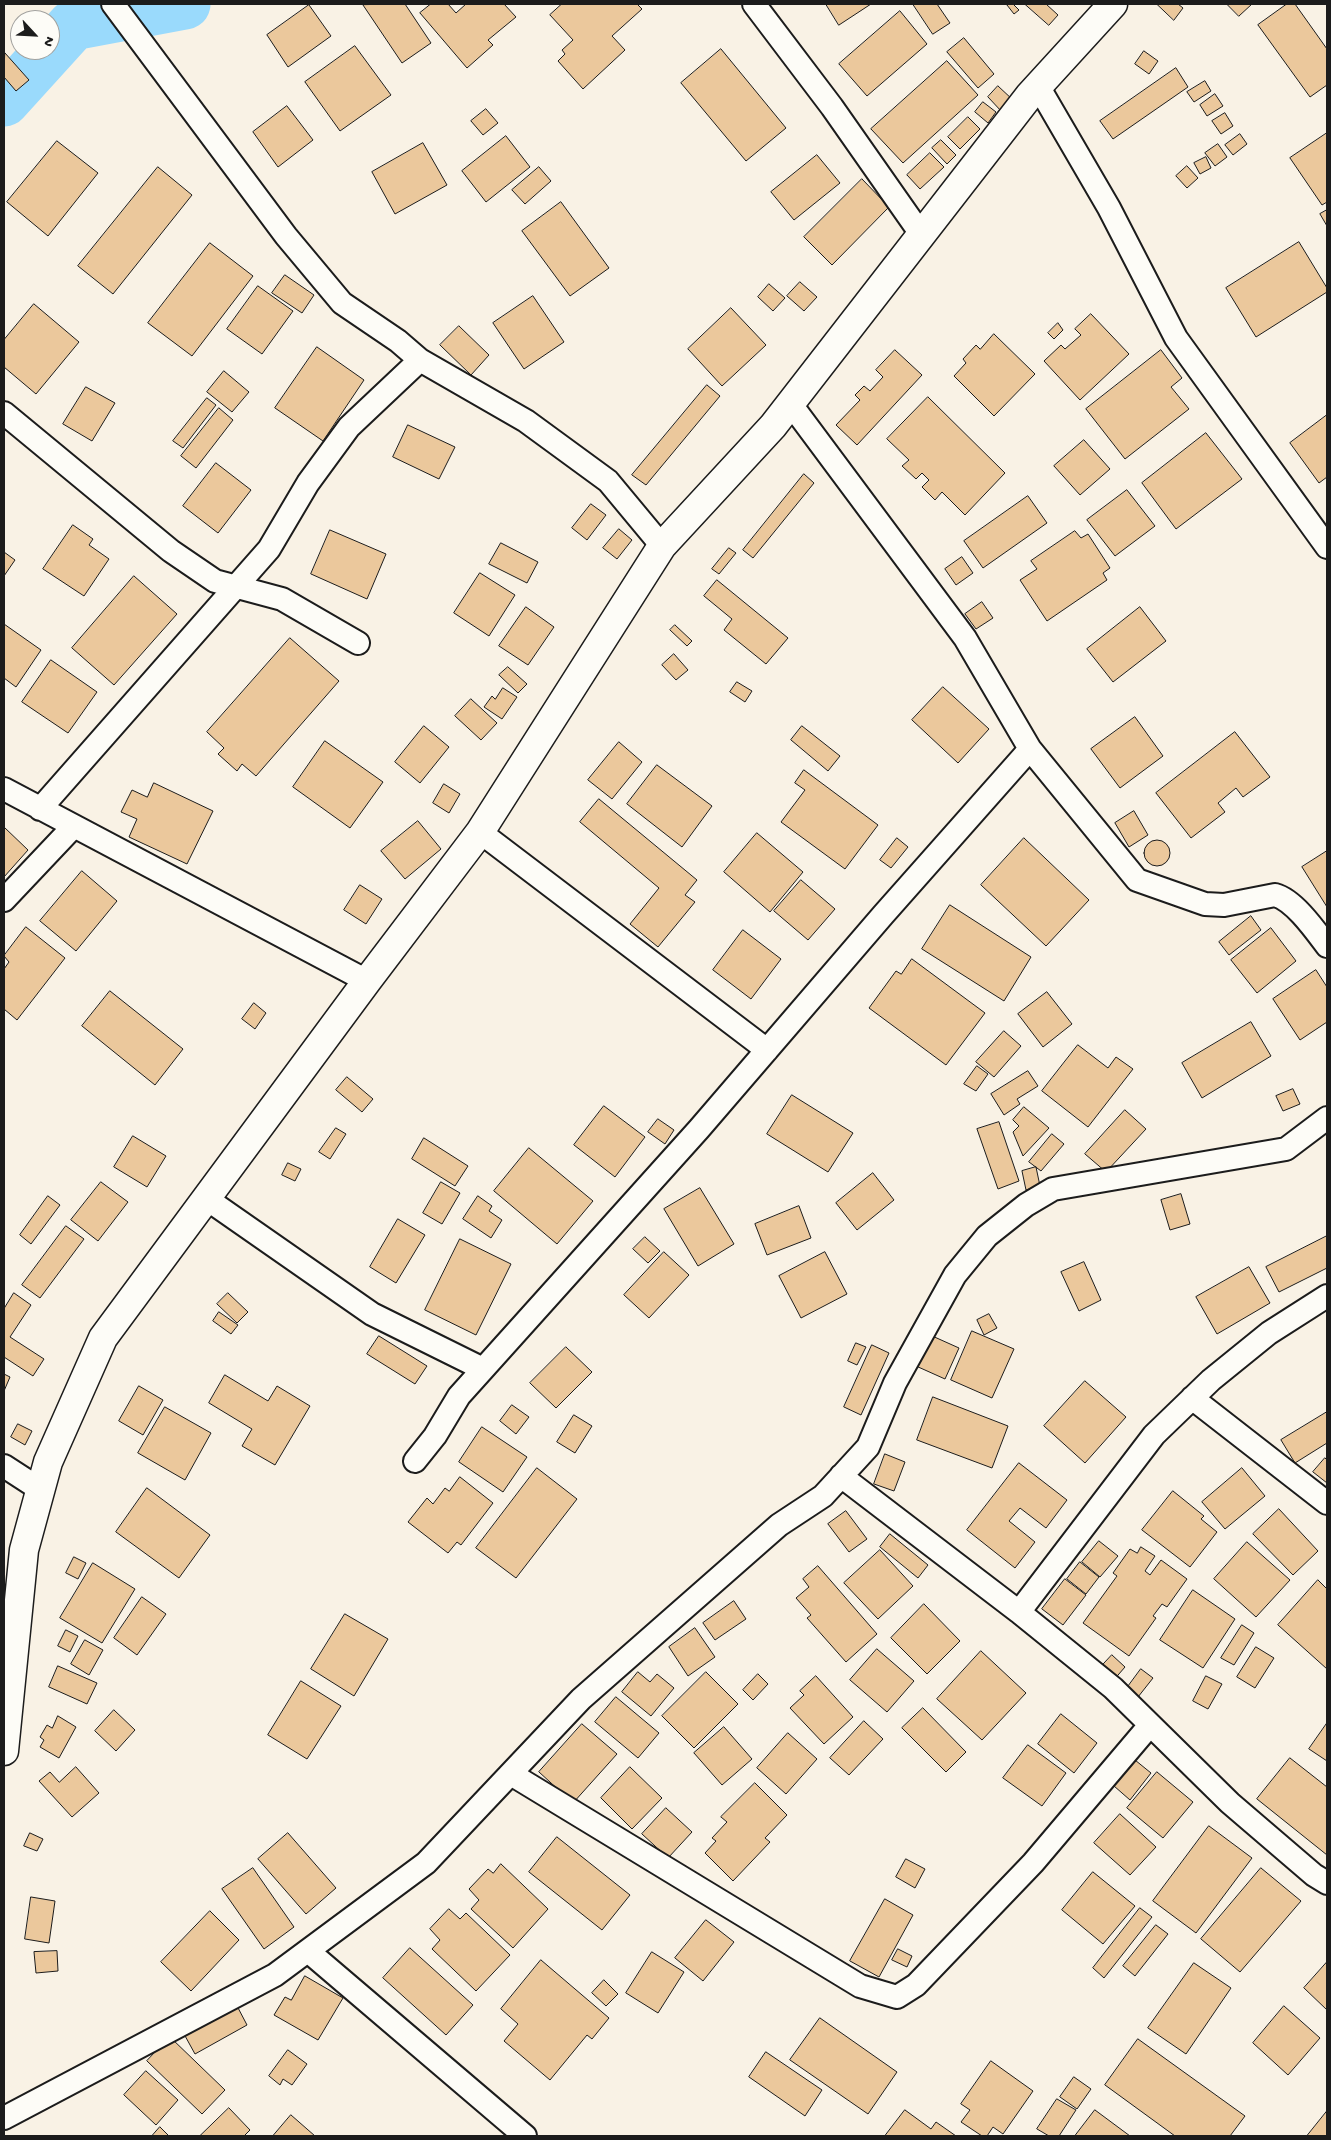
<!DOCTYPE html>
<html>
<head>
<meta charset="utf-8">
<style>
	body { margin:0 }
	#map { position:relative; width:1331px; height:2140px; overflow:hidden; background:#f9f2e5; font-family:"Gochi Hand",sans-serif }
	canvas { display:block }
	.frame { position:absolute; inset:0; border:5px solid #1c1c1c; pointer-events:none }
	.north { position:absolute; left:10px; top:10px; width:50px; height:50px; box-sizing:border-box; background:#fdfcf7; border:1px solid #a3a29f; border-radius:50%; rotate:115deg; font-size:14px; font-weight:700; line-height:20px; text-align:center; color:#1c1c1c }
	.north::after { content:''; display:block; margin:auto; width:18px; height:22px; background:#1c1c1c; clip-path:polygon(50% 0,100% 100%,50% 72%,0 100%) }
</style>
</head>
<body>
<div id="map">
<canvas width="1331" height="2140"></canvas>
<div class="frame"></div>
<div class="north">N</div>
</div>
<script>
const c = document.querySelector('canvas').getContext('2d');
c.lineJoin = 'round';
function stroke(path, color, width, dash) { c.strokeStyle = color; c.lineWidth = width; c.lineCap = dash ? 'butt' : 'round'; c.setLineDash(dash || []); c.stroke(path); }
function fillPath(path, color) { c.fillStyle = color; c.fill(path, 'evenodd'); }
stroke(new Path2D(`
	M4 101 73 25 185 4`), '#9adafc', 51);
const building = new Path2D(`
	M405 4 431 43 402 63 363 5Z
	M431 4H448L456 13 466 4H504L516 17 488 40 493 45 467 68 420 13Z
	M562 4H637L642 9 612 36 625 50 583 89 558 61 565 54 562 50 573 40 550 15Z
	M826 4H871L839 25Z
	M913 4H937L950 23 933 34Z
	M1008 4H1013L1019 10 1014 14 1007 5Z
	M1025 4H1046L1058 15 1049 25Z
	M1157 4H1178L1183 8 1174 20Z
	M1227 4H1252L1239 16Z
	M1287 4H1295L1327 49V85L1310 97 1258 25Z
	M309 5 331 36 288 67 267 35Z
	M900 11 927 44 867 96 839 64Z
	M964 38 994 74 978 88 947 52Z
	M355 46 391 95 340 131 305 82Z
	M721 49 786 128 746 161 681 83Z
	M1144 51 1158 61 1149 74 1135 64Z
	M5 53 29 80 16 91 4 77Z
	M947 61 978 95 903 163 871 129Z
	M1176 68 1188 87 1113 139 1100 121Z
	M1205 81 1211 91 1194 102 1187 92Z
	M998 86 1013 100 1002 112 988 97Z
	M1215 94 1223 106 1207 116 1200 105Z
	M983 102 996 112 988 123 975 112Z
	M287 106 313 140 278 167 253 132Z
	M486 109 498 123 483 135 471 121Z
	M1225 113 1233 126 1221 134 1212 121Z
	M968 117 980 129 960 149 948 137Z
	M1327 133V202L1322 205 1290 158Z
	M1240 134 1247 144 1233 155 1225 145Z
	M506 136 530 167 486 202 462 171Z
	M941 140 956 155 947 164 932 148Z
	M57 141 98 173 48 236 7 202Z
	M423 143 447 185 395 214 372 172Z
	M1218 144 1227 157 1215 166 1205 153Z
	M930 153 944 167 920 189 907 175Z
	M817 155 840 183 794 220 771 192Z
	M1206 157 1211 168 1200 174 1194 163Z
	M1187 166 1198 178 1187 188 1176 176Z
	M158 167 192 195 113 294 78 266Z
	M539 167 551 181 525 204 512 190Z
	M862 179 889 207 832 265 804 237Z
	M561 202 609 268 570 296 522 231Z
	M1327 210V226L1320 214Z
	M1299 242 1327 288V292L1256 337 1226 288Z
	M210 243 253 276 192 356 148 323Z
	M285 275 314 295 302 313 272 293Z
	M800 282 817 297 804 311 787 296Z
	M769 284 785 298 773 311 758 297Z
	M258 286 293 311 262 354 227 329Z
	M533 296 564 342 524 369 493 323Z
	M34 304 79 342 36 394 4 367V340Z
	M731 308 766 345 722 386 688 349Z
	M1091 314 1129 354 1080 400 1044 361 1061 345 1065 349 1081 335 1075 329Z
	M1058 323 1063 330 1054 339 1048 333Z
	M459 326 489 355 471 375 440 345Z
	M994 334 1035 374 994 416 954 376 966 363 963 359 976 345 980 349Z
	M317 347 364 380 323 441 275 408Z
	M895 350 922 375 857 445 836 425 860 400 855 395 864 386 870 391 883 377 876 370Z
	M1161 350 1182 378 1171 387 1189 409 1125 459 1086 409Z
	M224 371 249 392 232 412 207 392Z
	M707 385 720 396 646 485 632 475Z
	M86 387 115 403 92 441 63 424Z
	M928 397 1005 473 965 515 942 492 935 500 922 487 929 480 922 473 916 479 902 466 909 460 887 439Z
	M207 398 216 405 183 448 173 441Z
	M219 408 233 420 196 468 181 456Z
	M1327 415V477L1319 483 1290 443Z
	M408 425 455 447 439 479 393 457Z
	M1206 433 1242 479 1176 529 1142 483Z
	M1084 440 1110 469 1080 495 1054 466Z
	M216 463 251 490 218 533 183 506Z
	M804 474 814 483 753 558 743 550Z
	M1127 490 1155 526 1115 556 1087 520Z
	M1028 496 1047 523 983 568 964 541Z
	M591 504 606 515 587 540 572 528Z
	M73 525 93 539 89 545 109 559 84 596 43 569Z
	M619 529 632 540 617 559 603 548Z
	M330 530 386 554 367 599 311 574Z
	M1075 531 1081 538 1088 534 1110 568 1103 573 1107 580 1047 621 1020 580 1037 569 1031 561Z
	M501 543 538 562 527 583 489 564Z
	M729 548 736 553 719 574 712 569Z
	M4 552 15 560 4 576Z
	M962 557 973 573 956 585 945 569Z
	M480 573 515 595 489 636 454 613Z
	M134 576 177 614 114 685 72 648Z
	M717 580 788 638 766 664 724 630 732 619 704 596Z
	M982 602 993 618 976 629 965 614Z
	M526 607 554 627 528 665 499 646Z
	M1140 607 1166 641 1113 682 1087 649Z
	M4 624 41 650 16 687 4 678Z
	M675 625 692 641 687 646 670 630Z
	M290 638 339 681 256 776 242 764 237 771 218 754 224 748 207 732Z
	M674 654 688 670 676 680 662 665Z
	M51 660 97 692 68 733 22 702Z
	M508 667 527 684 518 693 499 675Z
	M737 682 752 691 745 702 730 692Z
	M943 687 989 729 958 763 912 720Z
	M503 688 517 697 502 719 484 707 492 696 495 699Z
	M471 699 497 723 481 740 455 716Z
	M1135 717 1163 756 1120 788 1091 749Z
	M424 726 449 747 420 783 395 762Z
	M802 726 840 756 828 771 791 740Z
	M1235 732 1270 777 1243 797 1236 788 1218 803 1225 812 1191 838 1156 793Z
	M325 741 383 782 350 828 293 787Z
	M619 742 642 762 612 799 588 780Z
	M657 765 712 806 682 847 627 804Z
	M804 770 878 825 845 869 781 822 805 790 795 783Z
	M154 783 213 811 187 864 129 837 137 819 121 812 132 790 147 797Z
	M444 784 460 794 449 813 433 803Z
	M599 799 697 880 685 895 695 902 658 947 630 924 659 888 580 822Z
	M1134 811 1148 835 1129 847 1115 823Z
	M418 821 441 849 405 879 381 851Z
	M4 827 28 850 4 877Z
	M757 833 803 872 770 912 724 872Z
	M897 838 908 847 891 868 880 860Z
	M1024 838 1089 900 1046 946 981 885Z
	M1144 853a13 13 0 1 1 26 0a13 13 0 1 1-26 0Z
	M1327 851V907L1302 867Z
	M82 871 117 901 76 951 40 921Z
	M801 880 835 909 808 940 774 911Z
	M360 885 382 899 366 924 344 910Z
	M950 905 1031 957 1004 1001 922 949Z
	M1251 916 1261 930 1229 955 1219 942Z
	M26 927 65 958 17 1020 4 1009V969L9 962 4 956Z
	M1271 928 1296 961 1257 993 1231 960Z
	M743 930 781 959 751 999 713 970Z
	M912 959 985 1013 946 1065 869 1008 896 971 901 974Z
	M1316 970 1327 987V1022L1300 1040 1273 999Z
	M110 991 183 1049 155 1085 82 1026Z
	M1047 992 1072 1024 1043 1047 1018 1014Z
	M254 1003 266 1013 255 1029 242 1019Z
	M1251 1022 1271 1056 1202 1098 1182 1063Z
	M1004 1031 1021 1046 994 1077 976 1062Z
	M1078 1045 1108 1068 1116 1057 1133 1069 1088 1127 1042 1091Z
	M977 1066 988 1074 976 1091 964 1084Z
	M1028 1071 1038 1086 1017 1099 1020 1104 1004 1115 991 1094Z
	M347 1077 373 1099 362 1112 336 1090Z
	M1293 1089 1300 1104 1283 1111 1276 1096Z
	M792 1095 853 1133 828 1172 767 1134Z
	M604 1106 645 1137 615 1177 574 1145Z
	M1024 1107 1049 1128 1023 1156 1013 1132 1019 1126 1013 1120Z
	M1125 1110 1146 1129 1106 1172 1085 1154Z
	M658 1119 674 1130 665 1144 648 1132Z
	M999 1122 1019 1181 998 1189 977 1129Z
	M336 1128 346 1134 330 1159 319 1152Z
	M1052 1134 1064 1144 1041 1171 1029 1162Z
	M133 1136 166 1156 147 1187 114 1167Z
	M424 1138 468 1166 455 1186 412 1159Z
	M529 1148 593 1201 557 1244 494 1191Z
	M288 1163 301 1169 295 1181 282 1175Z
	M1036 1167 1040 1186 1026 1190 1022 1171Z
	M873 1173 894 1200 857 1230 836 1203Z
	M101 1182 128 1202 98 1241 71 1220Z
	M441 1182 460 1193 442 1224 423 1213Z
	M700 1188 734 1244 698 1266 664 1209Z
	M1181 1194 1190 1224 1170 1230 1161 1200Z
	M48 1196 60 1205 31 1244 20 1235Z
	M478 1196 492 1206 489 1211 502 1220 491 1238 463 1219Z
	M799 1206 811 1238 767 1255 755 1224Z
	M398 1219 425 1235 396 1283 370 1267Z
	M66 1226 84 1239 40 1298 22 1285Z
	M1327 1236V1268L1279 1292 1266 1267Z
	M645 1237 660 1251 648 1263 633 1249Z
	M460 1239 511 1264 476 1335 425 1310Z
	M664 1252 689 1275 649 1318 624 1295Z
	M825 1252 847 1294 801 1318 779 1276Z
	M1084 1262 1101 1300 1079 1311 1061 1272Z
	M1249 1267 1270 1303 1217 1334 1196 1297Z
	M14 1293 31 1305 10 1337 44 1359 33 1376 4 1357V1309Z
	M228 1293 248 1312 237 1323 217 1304Z
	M219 1312 238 1325 231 1334 213 1321Z
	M989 1314 997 1328 984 1335 977 1320Z
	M972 1331 1014 1349 992 1398 951 1380Z
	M930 1335 959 1348 945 1379 916 1366Z
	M379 1336 427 1366 415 1384 367 1354Z
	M856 1343 866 1347 857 1365 848 1361Z
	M872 1345 889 1353 861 1415 844 1407Z
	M566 1347 592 1372 556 1408 530 1383Z
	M4 1374 10 1377 4 1391Z
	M225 1375 268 1401 277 1386 310 1406 275 1465 242 1446 252 1429 209 1403Z
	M1085 1381 1126 1417 1085 1463 1044 1426Z
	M139 1386 163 1400 143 1435 119 1421Z
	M933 1397 1008 1426 992 1468 917 1440Z
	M512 1405 529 1417 516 1434 500 1421Z
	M165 1407 211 1433 185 1480 138 1453Z
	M1327 1412V1443L1295 1463 1281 1440Z
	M574 1415 592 1426 575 1453 557 1442Z
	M18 1424 32 1431 25 1445 11 1437Z
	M482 1427 527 1457 503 1492 459 1462Z
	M885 1454 905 1462 894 1491 874 1484Z
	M1325 1458 1327 1460V1483L1313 1472Z
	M1019 1463 1067 1500 1046 1528 1020 1508 1009 1521 1035 1542 1015 1568 967 1530Z
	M537 1468 577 1499 516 1578 476 1548Z
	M1242 1468 1265 1496 1225 1529 1202 1502Z
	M460 1477 493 1503 461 1545 457 1542 448 1553 408 1522 427 1498 433 1504 445 1488 449 1491Z
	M147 1488 210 1535 179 1578 116 1532Z
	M1173 1491 1204 1516 1201 1519 1217 1532 1190 1567 1142 1530Z
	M1279 1509 1318 1551 1293 1575 1253 1534Z
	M846 1511 867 1539 849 1552 828 1524Z
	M890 1534 928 1565 918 1578 880 1547Z
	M1099 1541 1118 1556 1100 1577 1082 1562Z
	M1247 1542 1290 1580 1256 1617 1214 1579Z
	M1141 1547 1155 1556 1145 1571 1150 1575 1161 1560 1187 1579 1167 1607 1162 1604 1153 1616 1156 1618 1129 1656 1083 1623 1117 1576 1113 1573 1130 1549 1137 1553Z
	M880 1550 913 1586 878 1619 844 1583Z
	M74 1557 86 1563 78 1579 66 1573Z
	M1080 1562 1099 1577 1086 1594 1067 1579Z
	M93 1563 135 1589 102 1643 60 1618Z
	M818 1566 877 1634 846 1662 807 1618 811 1615 796 1598 809 1587 803 1579Z
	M1065 1579 1086 1595 1063 1625 1042 1609Z
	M1318 1580 1327 1589V1669L1278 1625Z
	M1193 1590 1235 1619 1203 1668 1160 1640Z
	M142 1597 166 1614 137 1655 114 1638Z
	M734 1601 746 1619 715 1640 703 1623Z
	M924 1604 960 1641 927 1674 891 1638Z
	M345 1614 388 1639 354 1696 311 1669Z
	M1242 1625 1254 1633 1234 1665 1221 1658Z
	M695 1628 715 1657 688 1676 669 1647Z
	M66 1630 78 1636 70 1652 58 1646Z
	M85 1640 103 1650 89 1675 71 1664Z
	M1256 1647 1274 1658 1255 1688 1237 1677Z
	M877 1649 914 1681 887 1712 850 1680Z
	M981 1651 1026 1693 982 1740 937 1699Z
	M1112 1655 1125 1667 1112 1682 1099 1669Z
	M58 1666 97 1683 87 1704 49 1687Z
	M1141 1669 1153 1678 1138 1697 1127 1688Z
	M638 1672 650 1682 657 1674 674 1688 651 1716 622 1692Z
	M706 1672 738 1704 694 1748 662 1716Z
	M758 1674 768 1684 753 1700 743 1690Z
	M816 1676 853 1717 824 1744 790 1708 804 1695 800 1691Z
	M1206 1676 1222 1684 1208 1709 1193 1701Z
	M301 1681 341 1706 307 1759 268 1735Z
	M616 1697 659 1733 638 1758 595 1722Z
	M923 1708 966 1752 946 1772 902 1728Z
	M114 1710 135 1730 116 1751 95 1731Z
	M1061 1714 1097 1743 1074 1773 1038 1744Z
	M58 1716 76 1727 59 1758 40 1747 44 1740 40 1737 47 1725 52 1728Z
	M864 1721 883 1739 849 1775 830 1758Z
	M1327 1723V1761L1309 1749Z
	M582 1724 617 1754 573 1803 539 1772Z
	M724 1727 752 1759 722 1785 694 1753Z
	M788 1733 817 1759 786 1794 757 1768Z
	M1028 1745 1066 1773 1042 1806 1003 1778Z
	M1290 1758 1327 1787V1855L1257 1799Z
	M1135 1760 1151 1773 1130 1800 1114 1786Z
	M76 1767 99 1793 72 1817 39 1781 50 1772 59 1782Z
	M630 1767 662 1798 632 1829 601 1798Z
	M1157 1772 1193 1802 1163 1838 1127 1808Z
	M755 1783 787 1815 765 1838 770 1842 733 1881 705 1853 716 1841 712 1838 727 1822 721 1817Z
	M666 1808 692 1832 668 1858 642 1834Z
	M1120 1814 1156 1847 1130 1875 1094 1843Z
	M1209 1826 1252 1858 1196 1933 1153 1901Z
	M30 1833 43 1839 37 1851 24 1846Z
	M288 1833 336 1888 306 1914 258 1859Z
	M557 1837 630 1895 602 1930 529 1872Z
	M906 1859 925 1869 915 1888 896 1877Z
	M501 1864 548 1909 513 1948 471 1909 479 1900 469 1889 488 1869 493 1873Z
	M253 1868 294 1927 264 1949 222 1889Z
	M1261 1868 1301 1901 1240 1972 1201 1939Z
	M1093 1872 1135 1906 1103 1944 1062 1910Z
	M31 1897 55 1901 49 1943 25 1939Z
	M885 1899 913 1915 879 1977 850 1961Z
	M1140 1908 1152 1917 1104 1978 1093 1968Z
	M449 1909 460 1919 466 1913 510 1955 476 1991 432 1949 440 1940 430 1929Z
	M210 1911 239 1940 191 1991 161 1962Z
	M706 1920 734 1942 703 1981 675 1958Z
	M1156 1925 1168 1934 1135 1976 1123 1966Z
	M410 1948 473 2005 446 2035 383 1978Z
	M898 1949 912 1956 907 1967 892 1960Z
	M57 1951 58 1971 36 1973 34 1952Z
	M652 1952 684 1972 658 2013 626 1993Z
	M541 1960 609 2018 592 2039 587 2035 550 2080 504 2041 518 2024 501 2009Z
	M1327 1962V2010L1304 1988Z
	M1194 1963 1231 1988 1186 2054 1148 2028Z
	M305 1976 343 1998 318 2040 274 2015 285 1997 291 2000Z
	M604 1980 618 1994 606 2006 592 1993Z
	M236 2004 247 2025 195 2054 184 2034Z
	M1284 2006 1320 2038 1288 2075 1253 2043Z
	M820 2018 897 2072 868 2114 790 2060Z
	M170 2037 225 2090 202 2114 147 2061Z
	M1138 2039 1245 2116 1230 2136H1175L1105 2085Z
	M288 2050 307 2064 292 2085 283 2079 280 2085 269 2076Z
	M766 2052 822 2090 805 2116 749 2077Z
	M991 2061 1033 2091 1003 2134 993 2127 987 2136H982L961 2122 970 2110 961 2104Z
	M146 2071 178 2100 156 2125 124 2095Z
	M1074 2077 1091 2089 1077 2109 1060 2097Z
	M1057 2099 1076 2110 1059 2136H1049L1037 2129Z
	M229 2108 250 2130 244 2136H200Z
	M905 2110 931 2129 936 2122 956 2136H885Z
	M1095 2110 1130 2136H1075Z
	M1327 2111V2136H1307Z
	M291 2115 315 2136H273Z
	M160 2127 169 2136H152Z`);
fillPath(building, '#ebc89c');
stroke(building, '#1c1c1c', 1);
const street = new Path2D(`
	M113 4 286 236 342 303 398 341 420 360 526 421 608 481 662 546
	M754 4 832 107 921 234
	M1038 86 1109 208 1176 338 1327 547
	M790 403 965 638 1030 749 1137 880 1205 904 1224 905 1275 895C1294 900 1315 930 1327 946
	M4 413 171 551 215 581 282 599 358 643
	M4 789 367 981
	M40 809 269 549 308 483 349 427 420 360
	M480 832 767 1050
	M4 900 73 827
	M207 1199 372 1314 483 1369
	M1192 1398 1327 1503
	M415 1461 435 1436 459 1396 699 1129 883 915 1030 749
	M4 1466 41 1490
	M841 1476 1019 1612 1113 1688 1230 1803 1314 1875 1327 1883
	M1019 1612 1154 1435 1211 1380 1269 1333 1327 1296
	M511 1774 860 1986 897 1997 916 1985 1033 1863 1150 1725
	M308 1951 525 2136
	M4 2118 275 1975 426 1863 581 1699 779 1525 823 1496 868 1447 895 1383 955 1275 987 1236 1026 1205 1053 1189 1286 1149 1327 1118`);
const secondary = new Path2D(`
	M4 1751 24 1550 48 1462 103 1338 367 981 480 832 662 546 773 426 1029 96 1113 4`);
stroke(street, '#1c1c1c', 26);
stroke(secondary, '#1c1c1c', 31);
stroke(street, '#fdfcf7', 22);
stroke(secondary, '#fdfcf7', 28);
</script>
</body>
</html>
